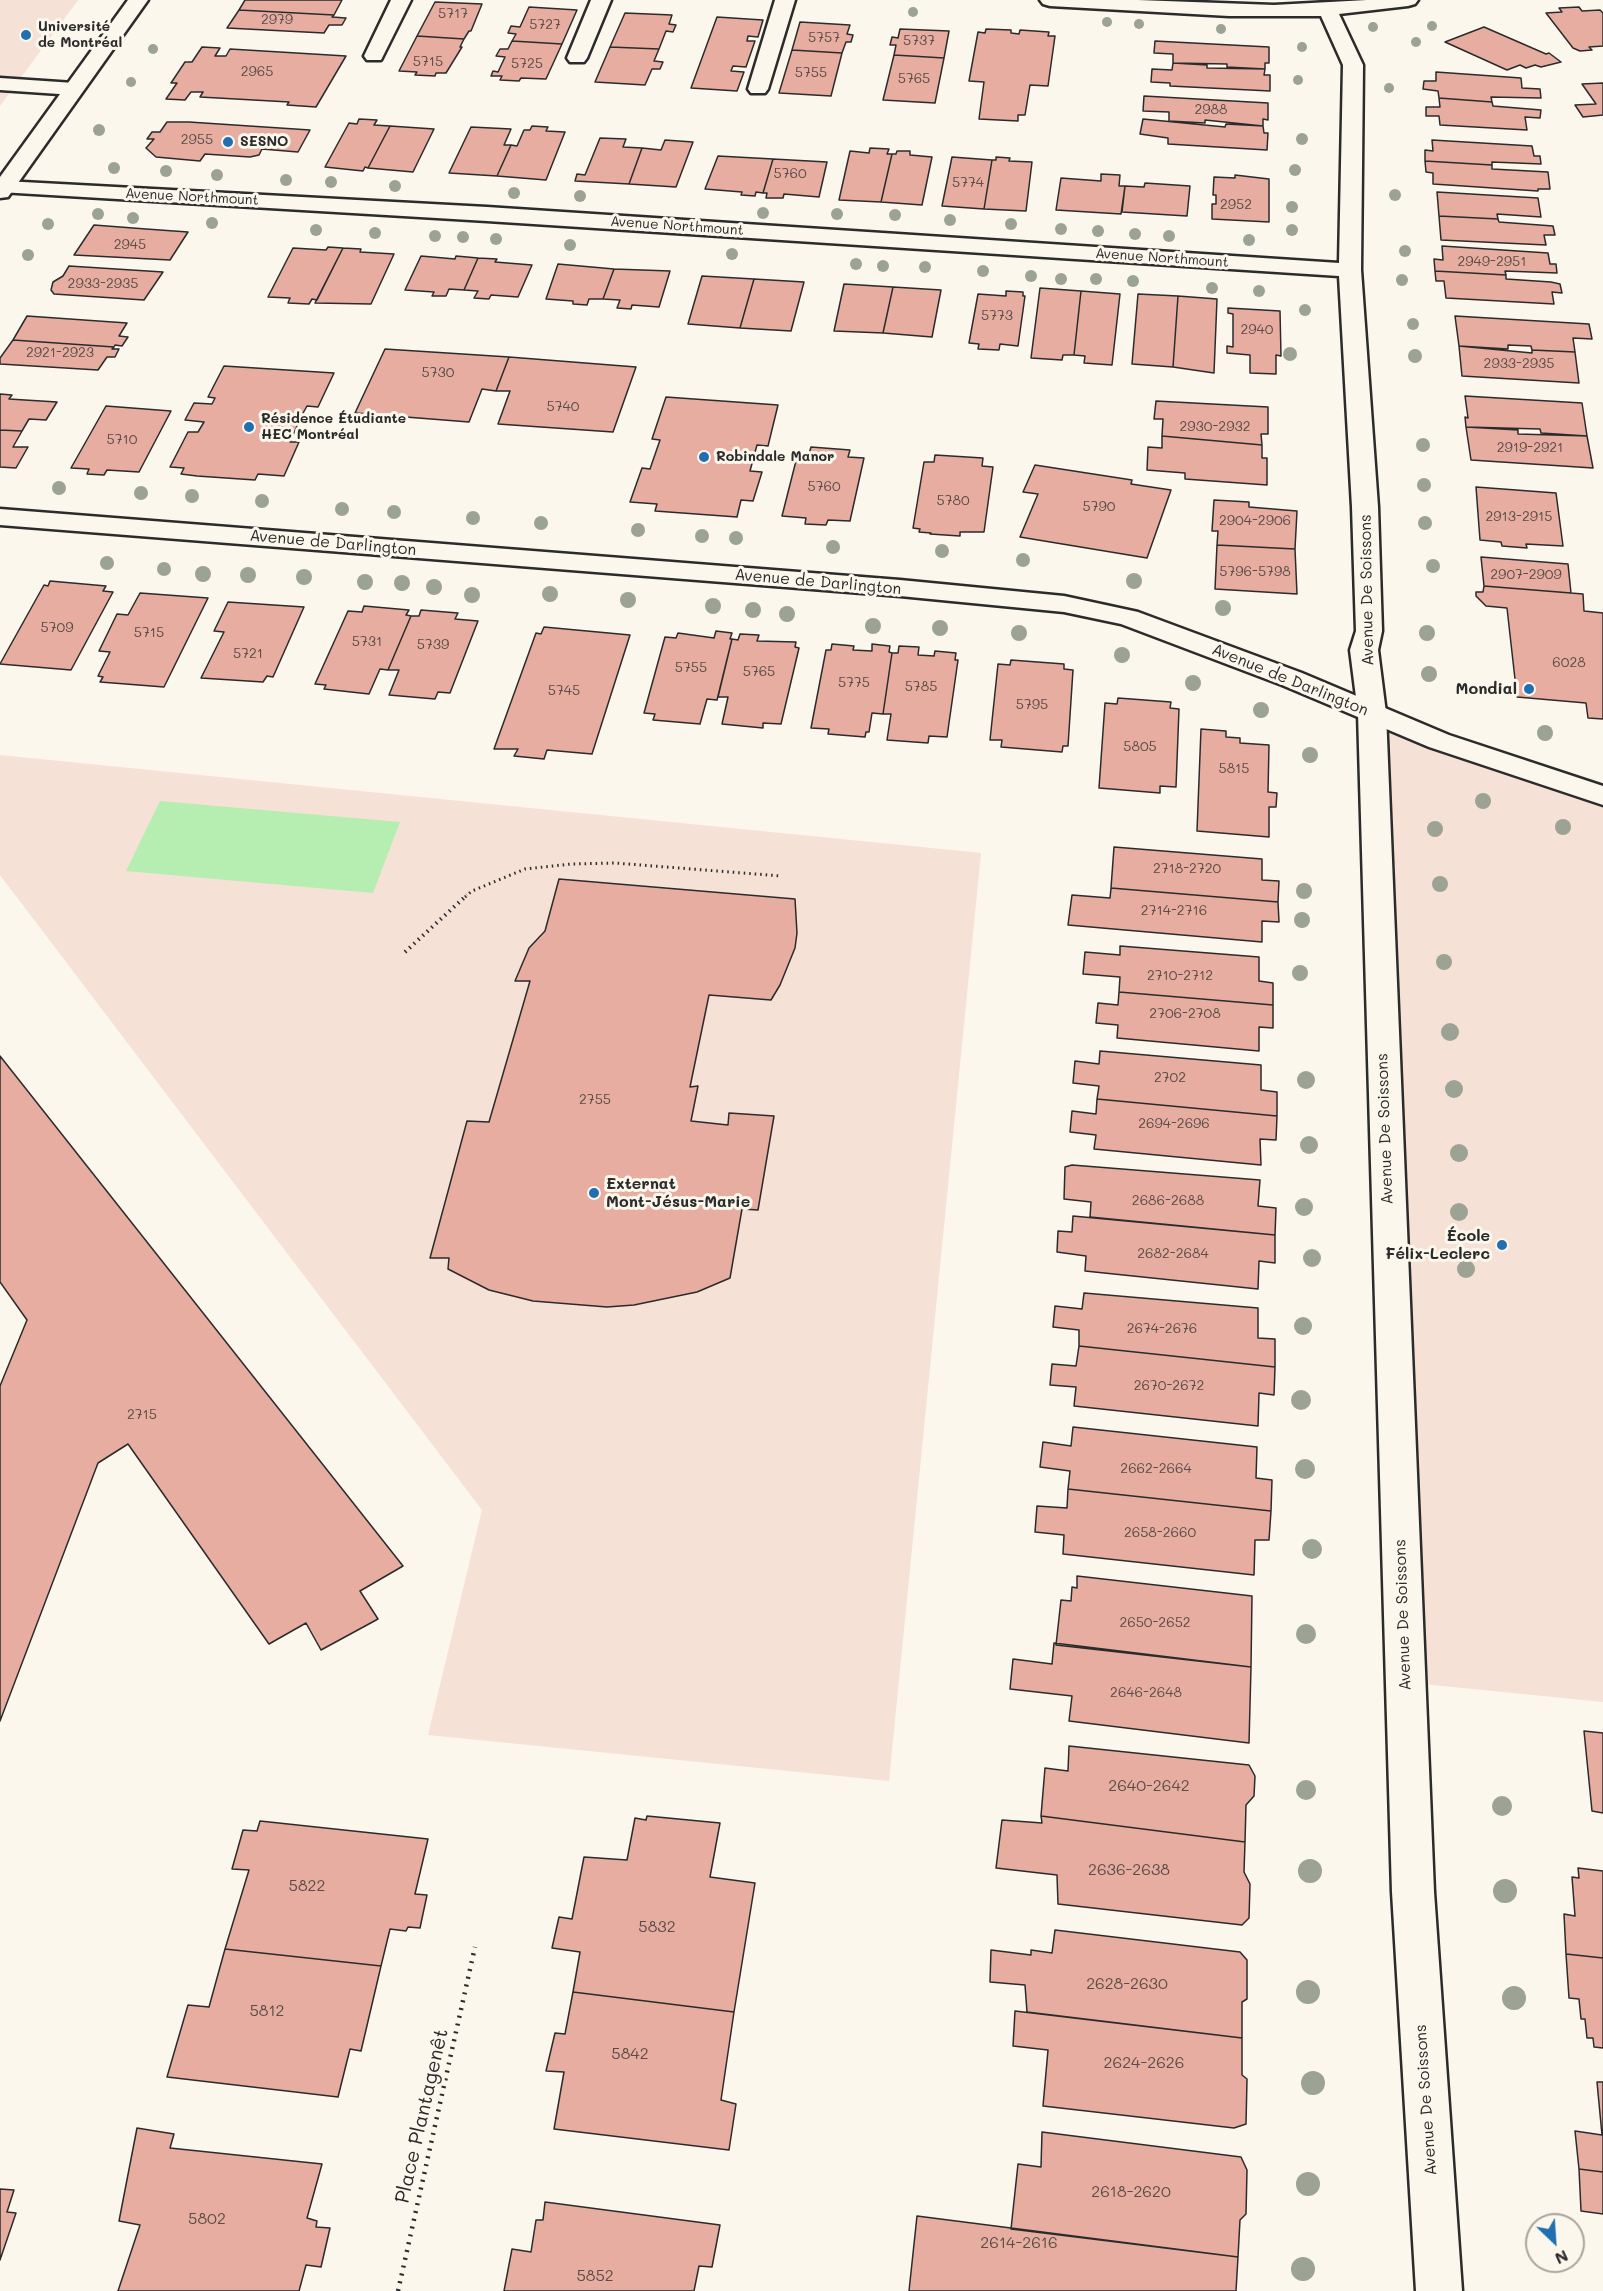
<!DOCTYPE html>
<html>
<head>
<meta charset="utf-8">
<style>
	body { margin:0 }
	#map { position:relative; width:1603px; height:2291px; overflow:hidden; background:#fbf7ec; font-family:Mali,sans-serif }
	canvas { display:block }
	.north { position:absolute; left:1525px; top:2213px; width:60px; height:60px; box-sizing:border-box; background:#fbf7ec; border:2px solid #a8a59f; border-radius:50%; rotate:155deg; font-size:16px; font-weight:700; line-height:24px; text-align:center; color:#2b2b2b }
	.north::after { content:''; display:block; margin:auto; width:21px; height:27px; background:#1f6fb2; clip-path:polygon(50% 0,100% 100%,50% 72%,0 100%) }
</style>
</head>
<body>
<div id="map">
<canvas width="1603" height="2291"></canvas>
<div class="north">N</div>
</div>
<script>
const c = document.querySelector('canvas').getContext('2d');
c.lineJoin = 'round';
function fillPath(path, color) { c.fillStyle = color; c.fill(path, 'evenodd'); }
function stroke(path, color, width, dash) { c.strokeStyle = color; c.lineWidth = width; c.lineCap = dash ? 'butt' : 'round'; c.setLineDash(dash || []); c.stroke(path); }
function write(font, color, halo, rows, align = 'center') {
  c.font = font + ' Mali,sans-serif'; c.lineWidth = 6; c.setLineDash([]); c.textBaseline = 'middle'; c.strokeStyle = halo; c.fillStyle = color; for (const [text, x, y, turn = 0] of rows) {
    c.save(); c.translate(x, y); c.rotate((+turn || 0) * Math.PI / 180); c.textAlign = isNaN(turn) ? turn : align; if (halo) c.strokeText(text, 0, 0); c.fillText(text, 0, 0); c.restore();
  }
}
fillPath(new Path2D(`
	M0 0H78L0 106Z
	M1374 718 1603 807V1702L1423 1684Z
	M0 755 981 853 889 1781 428 1735 482 1510 0 875Z`), '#f5e1d6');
fillPath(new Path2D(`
	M160 801 400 822 373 893 126 871Z`), '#b6eeb1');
const building = new Path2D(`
	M245 0H342L334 15 239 10Z
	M435 2 482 4 471 31H469L464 39 417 36Z
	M529 7 577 10 562 44 512 41 516 34 508 33 511 26 520 27Z
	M1579 7 1582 11 1600 10 1603 13V46L1589 47 1592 50 1580 51 1573 48 1546 13 1562 12 1559 8Z
	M239 10 334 15 332 17 346 18 342 25H329L324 33 227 28Z
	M625 13 672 15 669 24 676 25 673 32 666 31 659 49 610 47Z
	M717 17 763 20 758 37 748 36 747 41H755L746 67 733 66 731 71 744 72 737 91 691 88Z
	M800 22 850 25 847 34 853 35 851 42H846L842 53 792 50Z
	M1484 27 1546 54 1549 53 1561 62 1541 67 1535 65 1526 68 1520 65 1507 70 1445 42Z
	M900 29 949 31 944 58 894 55 896 45H890L892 37 898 38Z
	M986 29 1011 30V33L1019 34 1020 30 1049 32 1048 36H1055L1048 86 1030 85 1025 115H1018V121L979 119 984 82 969 81 978 32 985 33Z
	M417 36 464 39 460 47H462L446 73H436L435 76 415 75 417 72 399 71Z
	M512 41 562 44 546 79 521 78 519 81 500 80 502 76H491L493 71 498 72 505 57 496 56 500 49H508Z
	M1155 41 1269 47V63H1265V69L1227 67V64L1173 63V54L1154 53Z
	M202 47 220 48 215 56H226L230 49 346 56 316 107 287 105 289 102 200 97 203 92H191L185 100 166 99 177 83H171L185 62H192Z
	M610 47 659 49 654 61 663 62 660 69H652L645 85 595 82Z
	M792 50 842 53 831 96 779 93Z
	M894 55 944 58 935 103 883 100Z
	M1173 63 1207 65V68L1265 69 1264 75H1270V91L1170 86V83L1151 82 1152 69 1172 70Z
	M1436 72 1521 78 1522 88 1540 89 1541 98 1491 97 1492 102 1439 98 1438 91 1423 89 1424 81H1436Z
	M1603 83V115L1583 117 1575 105 1596 104 1582 84Z
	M1144 96 1268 103V120L1263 119V126L1205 120V123L1169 121V112L1143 111Z
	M1439 98 1492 102 1493 106 1541 110 1540 118 1525 117 1527 130 1440 125 1439 116H1426V107H1440Z
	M359 119 377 120 374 125 390 126 368 168 365 167 363 171 325 167 349 123 357 124Z
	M1143 119 1225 127 1226 124 1263 126 1264 133H1268L1267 150 1168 144V138L1140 134Z
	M167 122H189L310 130 298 152 262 149 259 155 250 157 205 154 200 161 156 157 146 148 154 139H147L152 132H160Z
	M390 126 434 129 413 172 368 168Z
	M532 126 548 127 546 131 565 132 546 180 497 176 511 145 517 146 524 130H530Z
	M471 127 511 129 504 145H511L497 176 449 173Z
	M600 138 626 139 623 147 642 148 629 184 575 181 577 174 585 175Z
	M665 140 693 142 676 187 629 184 642 148 661 150Z
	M1432 140 1532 146 1534 156H1540L1541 164 1492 162V165L1425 161V150L1433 151Z
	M870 148 889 149 887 154H892L881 202 839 200 850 151 869 153Z
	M897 151H910V155L932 157 922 205 881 202 892 154H896Z
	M718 156 773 159 763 193 756 192 755 196 741 195 742 192 705 189Z
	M952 157 992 160 984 209 942 206Z
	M996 157 1010 158 1009 161 1032 162 1026 211 984 209 992 160H996Z
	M773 159 827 162 819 197 784 194 783 198H766L767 193H763Z
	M1425 161 1492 165V169L1548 172 1550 189H1538V191L1433 184V173L1426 172Z
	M1101 174 1120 175 1119 186H1125L1121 214 1056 210 1061 178 1101 181Z
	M1235 175 1269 179V222L1212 219V204H1216V195H1213L1214 177 1235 178Z
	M1145 183 1190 186 1187 216 1122 212 1125 186 1144 187Z
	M1437 192 1538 198 1541 217 1497 214 1498 219 1439 216Z
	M1439 216 1498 219 1499 222 1553 226 1555 235H1544L1546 245 1441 240Z
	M94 225 146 229 188 232 170 260 74 255Z
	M1442 246 1548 253 1550 264H1556L1557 273 1505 271 1506 275 1435 271 1434 259 1443 260Z
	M328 247 343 248 317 300 312 299 309 304 288 303 290 298 268 297 293 248 326 250Z
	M343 248 361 249 360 252 394 254 371 304 315 303Z
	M421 256 455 259 456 256 478 258 464 290 449 289 446 296H432L434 292 405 290Z
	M478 258 497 259 495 262 532 265 518 297 491 295 489 299 474 298 478 291 464 290Z
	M558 264 614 269 603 299H589L587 305 573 304V301L546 299Z
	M69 266 163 272 144 300 54 294 51 290 53 282 63 276Z
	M614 269 670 271 659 307 632 305 631 309 617 308 620 300 603 299Z
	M1435 271 1506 275V279L1551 282 1560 284 1562 293 1552 292 1554 304 1446 298 1444 281H1436Z
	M702 276 754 279 740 328 688 324Z
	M754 279 804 282 791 331 740 328Z
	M844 284 893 287 883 333 834 331Z
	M893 287 941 290 932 337 883 333Z
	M1040 288 1081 291 1074 355H1063L1062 360 1031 358Z
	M1006 291 1023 292V296H1025L1018 346 1000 344 999 350 978 349 979 344 969 343 978 294 1006 296Z
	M1081 291 1120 294 1112 365 1084 363 1085 356 1074 355Z
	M1138 294 1178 296 1173 367 1132 364Z
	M1178 296 1217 299 1214 373 1173 367Z
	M1228 308 1280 311 1281 356 1276 355V374L1250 373V355L1227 353V346L1233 347V314L1228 313Z
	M27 316 127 323 119 336 128 337 122 346 115 345 114 347 13 340Z
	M1455 316 1589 324 1592 339 1573 338 1575 352 1532 350 1531 346 1508 345V349L1459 346Z
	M13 340 114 347 112 349H119L115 357H107L98 370 0 364V358Z
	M1459 346 1532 353V350L1575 352 1579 383 1462 376Z
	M385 349 509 357 496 391 482 389 469 422 355 413Z
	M509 357 636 367 613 432 498 424 510 391H496Z
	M224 366 334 373 318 407 307 406 302 415 290 442H299L284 476 258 474 255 480 197 476 181 474 184 468 170 467 188 432H198L204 422 185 420 194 403 212 404 215 398 208 397Z
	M0 394 12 395 9 399 57 402 46 420 29 419 22 431 0 430Z
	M1465 396 1582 403 1587 436 1541 433 1540 429 1466 427 1465 417 1468 418Z
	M666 397 778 405 768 446 757 445 750 471 762 472 753 501 741 500 737 517 655 511 657 504 630 502 642 468 650 469 660 440 652 439Z
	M1156 401 1268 407V434H1261L1262 445 1162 436 1163 419H1154Z
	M106 406 171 411 139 472 107 470 104 475 87 474 89 469 71 468Z
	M1466 427 1518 430V434L1587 436 1593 468 1471 460Z
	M0 430 22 431 13 447H28L16 468 0 467Z
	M1162 436 1262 445V458H1267V485L1185 479V473L1147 470 1148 447 1162 448Z
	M811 447 850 450 848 457 864 458 850 521 828 520 826 525 805 524 806 518 782 516 798 453 809 454Z
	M935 455 983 458 982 466 993 467 984 532H960V536L930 534 931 533 919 532 920 529 913 528 924 462H934Z
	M1035 465 1132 480 1131 484 1171 490 1147 558 1020 537 1038 494 1023 492Z
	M1476 487 1556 493 1563 546 1526 544 1527 548 1502 546 1501 542 1480 540Z
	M1214 500 1249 502V507L1297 511 1295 549 1217 545 1218 531H1212Z
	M1217 545 1295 549 1297 594 1215 589Z
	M1481 557 1568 564 1571 593 1484 586Z
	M50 581 106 586 103 591 113 592 71 670 0 664 44 585 48 586Z
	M1484 586 1583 594 1584 611 1603 613V719L1588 718 1586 703 1517 697 1507 608 1486 606 1476 596V592H1483Z
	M140 593 208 598 164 687 100 682 103 677 98 676 110 652 99 651 117 614 128 615Z
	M228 602 304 607 273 677 267 676 263 682 201 678 224 632 214 631Z
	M364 606 409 610 406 615 411 616 388 670 380 669 369 694 324 689 326 685 315 684 348 611 362 612Z
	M421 610 458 613 455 619 478 621 450 693 438 692 435 699 389 695 399 670H388L411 616H419Z
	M544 627 630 635 592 754 547 750 544 759 514 756 518 749H494L536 633 541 634Z
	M716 631 732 633 730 639H732L717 700 707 699 700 724 653 720 655 714 644 713 665 637 676 638 678 633 714 638Z
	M740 634 759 635 757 641 796 642 795 647 799 648 781 724 763 723V728L722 724 728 697H718L732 639 738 640Z
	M832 644 854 646 853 650 872 651V644L890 646 889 652 892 653 883 714 872 713 869 732H866L865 737 828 734 829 729 811 728 826 650H831Z
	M899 646 919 647 918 655 934 656 935 651 956 653 955 660H958L947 737 929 736 928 743 887 740 891 714H883L892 653H898Z
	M1011 660 1064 664V669L1073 670 1068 746H1063L1062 752 1001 747 1002 740H990L998 664 1010 665Z
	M1118 698 1171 702 1170 708 1179 709 1176 787 1160 786V793L1099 788 1105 703 1117 704Z
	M1201 729 1226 731V737L1240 738V743L1269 745 1268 792 1277 793 1276 807H1269V837L1197 831Z
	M1114 847 1262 859V880L1279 881 1278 902 1111 888Z
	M559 879 795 899 797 933 795 948 780 985 771 1000 709 995 690 1087 698 1086 691 1121 728 1125 729 1113 774 1116 758 1210 742 1209 730 1278 697 1292 634 1305 607 1307 533 1301 489 1290 448 1269 449 1258H430L467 1121 489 1122 530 981H515L529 948 545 931Z
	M1111 888 1278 902 1279 922 1262 921V942L1068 925 1072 895 1110 898Z
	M1120 946 1259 957V981L1273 983V1005L1119 992 1120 977 1083 974 1085 952 1120 955Z
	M1119 992 1273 1005V1028L1259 1027V1051L1117 1038 1118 1025 1096 1023 1098 1003 1118 1005Z
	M1100 1051 1261 1065V1090L1277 1092V1116L1097 1099 1099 1086 1073 1083 1075 1061 1099 1064Z
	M0 1056 403 1566 360 1591 378 1619 321 1650 306 1623 269 1644 128 1444 98 1463 0 1721V1386L27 1320 0 1282Z
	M1097 1099 1277 1116 1276 1140 1260 1139 1261 1165 1094 1149 1096 1135 1070 1132 1072 1111 1096 1114Z
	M1072 1165 1260 1180 1258 1206 1276 1208 1275 1235 1090 1217 1091 1202 1064 1199 1065 1167Z
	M1073 1216 1275 1235V1263L1259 1261 1258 1289 1085 1271 1086 1256 1057 1252 1058 1231 1072 1232Z
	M1084 1293 1258 1308V1338L1275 1339V1367L1079 1346V1330L1053 1327 1055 1306 1082 1309Z
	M1079 1346 1275 1367 1274 1395 1259 1393 1258 1426 1074 1406 1076 1387 1050 1385 1052 1364 1076 1366Z
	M1073 1427 1257 1447 1256 1478 1272 1480 1271 1511 1068 1489 1070 1471 1040 1467 1043 1442 1071 1446Z
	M1068 1489 1271 1511 1269 1540H1255L1254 1575 1063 1554 1064 1535 1035 1532 1037 1506 1067 1508Z
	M1077 1576 1252 1596 1251 1667 1056 1645 1061 1600 1071 1601 1072 1587 1077 1588Z
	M1054 1643 1251 1667 1249 1743 1069 1721 1072 1696 1010 1689 1013 1659 1052 1664Z
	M1584 1731 1603 1733V1813L1592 1811Z
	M1069 1746 1249 1765 1255 1776 1254 1796 1246 1805 1245 1842 1041 1816 1045 1768 1068 1771Z
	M647 1816 720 1823 710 1877 755 1883 734 2012 573 1992 580 1952 552 1948 559 1917 572 1919 584 1857 627 1860 635 1818 646 1820Z
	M1041 1816 1245 1842 1244 1872 1250 1884 1249 1918 1242 1925 1058 1904 1057 1875 996 1868 1002 1820 1042 1823Z
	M260 1821 428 1839 415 1894 427 1895 420 1928 408 1927 406 1931 390 1929 381 1966 225 1949 249 1870 232 1869 243 1830 257 1831Z
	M1578 1868 1603 1871V1958L1566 1954 1564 1914 1575 1916 1572 1877 1579 1878Z
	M1055 1930 1240 1952 1247 1960V1999L1242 2002V2038L1027 2012 1025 1985 990 1982 991 1950 1031 1955V1950L1052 1953Z
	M225 1949 381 1966 361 2051 350 2049 338 2097 167 2077 188 2005 209 2007Z
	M1566 1954 1603 1958V2048L1594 2047 1593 2038H1587L1585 2019H1581L1579 1999 1569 1998Z
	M573 1992 734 2012 721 2100 736 2104 729 2150 554 2129 564 2072 546 2071 555 2033 565 2034Z
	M1015 2011 1242 2038V2075L1247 2079 1246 2124 1234 2128 1043 2106 1048 2050 1013 2046Z
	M1597 2082H1603V2172L1579 2169 1575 2131 1602 2135Z
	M137 2128 174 2134 170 2148 322 2164 307 2218 317 2221 316 2227 330 2228 321 2267 306 2265 299 2291H118L140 2225 119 2221Z
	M1042 2132 1241 2157 1247 2170 1246 2214 1240 2220 1238 2257 1011 2229 1018 2164 1041 2167Z
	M1579 2169 1603 2172V2214L1581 2211Z
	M0 2189 14 2190 7 2212 16 2213 0 2260Z
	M545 2202 720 2225 712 2267 699 2266 694 2291H504L512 2249 531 2252 536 2220H543Z
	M917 2216 1238 2257 1236 2291H909Z`);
fillPath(building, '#e7ada1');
stroke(building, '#2b2b2b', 1.5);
const service = new Path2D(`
	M391 0H411L381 60H367L364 56Z
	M591 0H611L587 58 584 62H570L567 58Z
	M775 0H795L768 89 765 93H751L748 89Z
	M0 78 74 83 81 85 84 89 81 93 74 95 0 90Z`);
const minor = new Path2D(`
	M1040 0H1138L1274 5 1367 0H1418L1415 4 1408 6 1339 14 1363 65 1361 270 1378 507 1382 631 1378 650 1386 713 1434 1892 1462 2291H1416L1392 1892 1358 713 1350 650 1356 631 1352 507 1339 276 487 221 0 192V182L4 181 487 207 1339 263 1343 65 1321 16H1229L1050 6 1043 4Z`);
const tertiary = new Path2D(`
	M0 509 900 580 1064 596 1138 612 1302 673 1449 735 1603 786V805L1429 747 1282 685 1121 624 1064 612 900 596 0 525Z`);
const secondary = new Path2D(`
	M128 0H148L8 197 0 198V177Z`);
stroke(service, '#2b2b2b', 5);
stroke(minor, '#2b2b2b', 5);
stroke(tertiary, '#2b2b2b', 5);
stroke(secondary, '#2b2b2b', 5);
stroke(new Path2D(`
	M465 897 472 891 525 869 571 864 615 863 781 876`), '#2b2b2b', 3, [1.5, 4]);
stroke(new Path2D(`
	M405 952 467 895`), '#2b2b2b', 4, [1.5, 4.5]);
stroke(new Path2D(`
	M398 2291 475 1947`), '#2b2b2b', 4.5, [2, 6]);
fillPath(service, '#fbf7ec');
fillPath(minor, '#fbf7ec');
fillPath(tertiary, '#fbf7ec');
fillPath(secondary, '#fbf7ec');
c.fillStyle = '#9ca294';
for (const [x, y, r] of [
	[913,12,5],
	[1107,22,5],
	[1139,24,5],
	[1432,26,5],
	[1373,27,5],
	[1221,29,5],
	[1416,42,5],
	[1302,47,5],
	[153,49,5],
	[1298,80,5],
	[131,82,5],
	[1389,88,5],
	[99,130,6],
	[1302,139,6],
	[114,168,6],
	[1295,170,6],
	[166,171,6],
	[217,175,6],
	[286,180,6],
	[331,182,6],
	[395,186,6],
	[514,193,6],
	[1395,195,6],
	[580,196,6],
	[1292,207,6],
	[763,213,6],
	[98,214,6],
	[837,214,6],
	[895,215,6],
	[133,218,6],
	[950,220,6],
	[212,223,6],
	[48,224,6],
	[1011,224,6],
	[1061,229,6],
	[316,230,6],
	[1292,230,6],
	[1098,231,6],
	[375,233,6],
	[1135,234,6],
	[435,236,6],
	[1169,236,6],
	[463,237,6],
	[496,239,6],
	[1249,240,6],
	[570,245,6],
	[1405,251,6],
	[732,254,6],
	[28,255,6],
	[856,264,6],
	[883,266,6],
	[925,267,6],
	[983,271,6],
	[1031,276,6],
	[1061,279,6],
	[1096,279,6],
	[1402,280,6],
	[1133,281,6],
	[1212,288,6],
	[1259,291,6],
	[1305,310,6],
	[1413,324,6],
	[1290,354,7],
	[1415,356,7],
	[1423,445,7],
	[1424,485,7],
	[59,488,7],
	[141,493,7],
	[192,496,7],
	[262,501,7],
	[342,509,7],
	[394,512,7],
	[473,518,7],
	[541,523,7],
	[1425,523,7],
	[638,530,7],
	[702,536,7],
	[736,538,7],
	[833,547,7],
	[942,551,7],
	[1023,560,7],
	[107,563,7],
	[1433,566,7],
	[164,569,7],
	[203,574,8],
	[248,575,8],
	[304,577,8],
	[1134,581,8],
	[365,582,8],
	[402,583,8],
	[434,587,8],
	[550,594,8],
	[472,595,8],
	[628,600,8],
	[713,606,8],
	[1223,608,8],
	[753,610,8],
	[787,614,8],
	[873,626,8],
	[940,628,8],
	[1019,633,8],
	[1427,633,8],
	[1122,655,8],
	[1429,674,8],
	[1193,683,8],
	[1261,710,8],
	[1545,733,8],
	[1310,755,8],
	[1483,801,8],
	[1563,827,8],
	[1435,829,8],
	[1440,884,8],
	[1304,891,8],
	[1302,920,8],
	[1444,962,8],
	[1300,973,8],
	[1450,1032,9],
	[1306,1080,9],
	[1454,1089,9],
	[1309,1145,9],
	[1459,1153,9],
	[1304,1207,9],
	[1459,1212,9],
	[1312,1258,9],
	[1466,1269,9],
	[1303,1326,9],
	[1301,1400,10],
	[1305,1469,10],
	[1312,1549,10],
	[1306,1634,10],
	[1306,1790,10],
	[1502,1806,10],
	[1310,1871,12],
	[1505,1891,12],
	[1308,1992,12],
	[1514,1998,12],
	[1313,2083,12],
	[1308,2184,12],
	[1303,2269,12]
]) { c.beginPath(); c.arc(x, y, r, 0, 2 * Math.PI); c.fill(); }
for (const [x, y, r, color] of [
	[26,35,6,"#1f6fb2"],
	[228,142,6,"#1f6fb2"],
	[249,427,6,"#1f6fb2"],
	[704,457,6,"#1f6fb2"],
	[1529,689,6,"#1f6fb2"],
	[594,1193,6,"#1f6fb2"],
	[1502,1245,6,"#1f6fb2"]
]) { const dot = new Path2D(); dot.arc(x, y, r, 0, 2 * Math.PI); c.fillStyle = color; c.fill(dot); stroke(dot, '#fbf7ec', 2); }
write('14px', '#5a4c48', null, [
	["5717",453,14],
	["2979",277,20],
	["5727",545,25],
	["5757",824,38],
	["5737",919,41],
	["5715",428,62],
	["5725",527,64],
	["2965",257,72],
	["5755",811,73],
	["5765",914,79],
	["2988",1211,110],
	["2955",197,140],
	["5760",790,174],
	["5774",968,183],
	["2952",1236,205],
	["2945",130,245],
	["2949-2951",1492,262],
	["2933-2935",103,284],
	["5773",997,316],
	["2940",1257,330],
	["2921-2923",60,353],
	["2933-2935",1519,364],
	["5730",438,373],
	["5740",563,407],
	["2930-2932",1215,427],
	["5710",122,440],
	["2919-2921",1530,448],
	["5760",824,487],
	["5780",953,501],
	["5790",1099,507],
	["2913-2915",1519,517],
	["2904-2906",1255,521],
	["5796-5798",1255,572],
	["2907-2909",1526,575],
	["5709",57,628],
	["5715",149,633],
	["5731",367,642],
	["5739",433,645],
	["5721",248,654],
	["6028",1569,663],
	["5755",691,668],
	["5765",759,672],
	["5775",854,683],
	["5785",921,687],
	["5745",564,691],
	["5795",1032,705],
	["5805",1140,747],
	["5815",1234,769],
	["2718-2720",1187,869],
	["2714-2716",1174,911],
	["2710-2712",1180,976],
	["2706-2708",1185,1014],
	["2702",1170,1078],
	["2755",595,1100],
	["2694-2696",1174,1124],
	["2686-2688",1168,1201],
	["2682-2684",1173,1254],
	["2674-2676",1162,1329],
	["2670-2672",1169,1386],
	["2715",142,1415],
	["2662-2664",1156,1469],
	["2658-2660",1160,1533],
	["2650-2652",1155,1623],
	["2646-2648",1146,1693]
]);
write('bold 14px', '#2b2b2b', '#fbf7ec', [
	["Université",38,27],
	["de Montréal",38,43],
	["SESNO",240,142],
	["Résidence Étudiante",261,419],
	["HEC Montréal",261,435],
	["Robindale Manor",716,457]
], 'left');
write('14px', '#2b2b2b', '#fbf7ec', [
	["Avenue Northmount",192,197,3],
	["Avenue Northmount",677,226,4],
	["Avenue Northmount",1162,258,4]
]);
write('16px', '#2b2b2b', '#fbf7ec', [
	["Avenue de Darlington",333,543,5],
	["Avenue de Darlington",818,582,5],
	["Avenue De Soissons",1367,590,-91],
	["Avenue de Darlington",1290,680,22],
	["Avenue De Soissons",1385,1129,-92],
	["Avenue De Soissons",1403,1615,-92],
	["Avenue De Soissons",1426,2100,-94]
]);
write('bold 16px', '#2b2b2b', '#fbf7ec', [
	["Mondial",1517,689],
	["Externat",606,1184,"left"],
	["Mont-Jésus-Marie",606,1202,"left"],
	["École",1490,1236],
	["Félix-Leclerc",1490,1254]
], 'right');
write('16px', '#5a4c48', null, [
	["2640-2642",1149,1786],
	["2636-2638",1129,1870],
	["5822",307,1886],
	["5832",657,1927],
	["2628-2630",1127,1984],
	["5812",267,2011],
	["5842",630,2054],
	["2624-2626",1144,2063],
	["2618-2620",1131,2192],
	["5802",207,2219],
	["2614-2616",1019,2243],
	["5852",595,2276]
]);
write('20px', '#2b2b2b', '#fbf7ec', [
	["Place Plantagenêt",422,2116,-77]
]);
</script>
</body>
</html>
